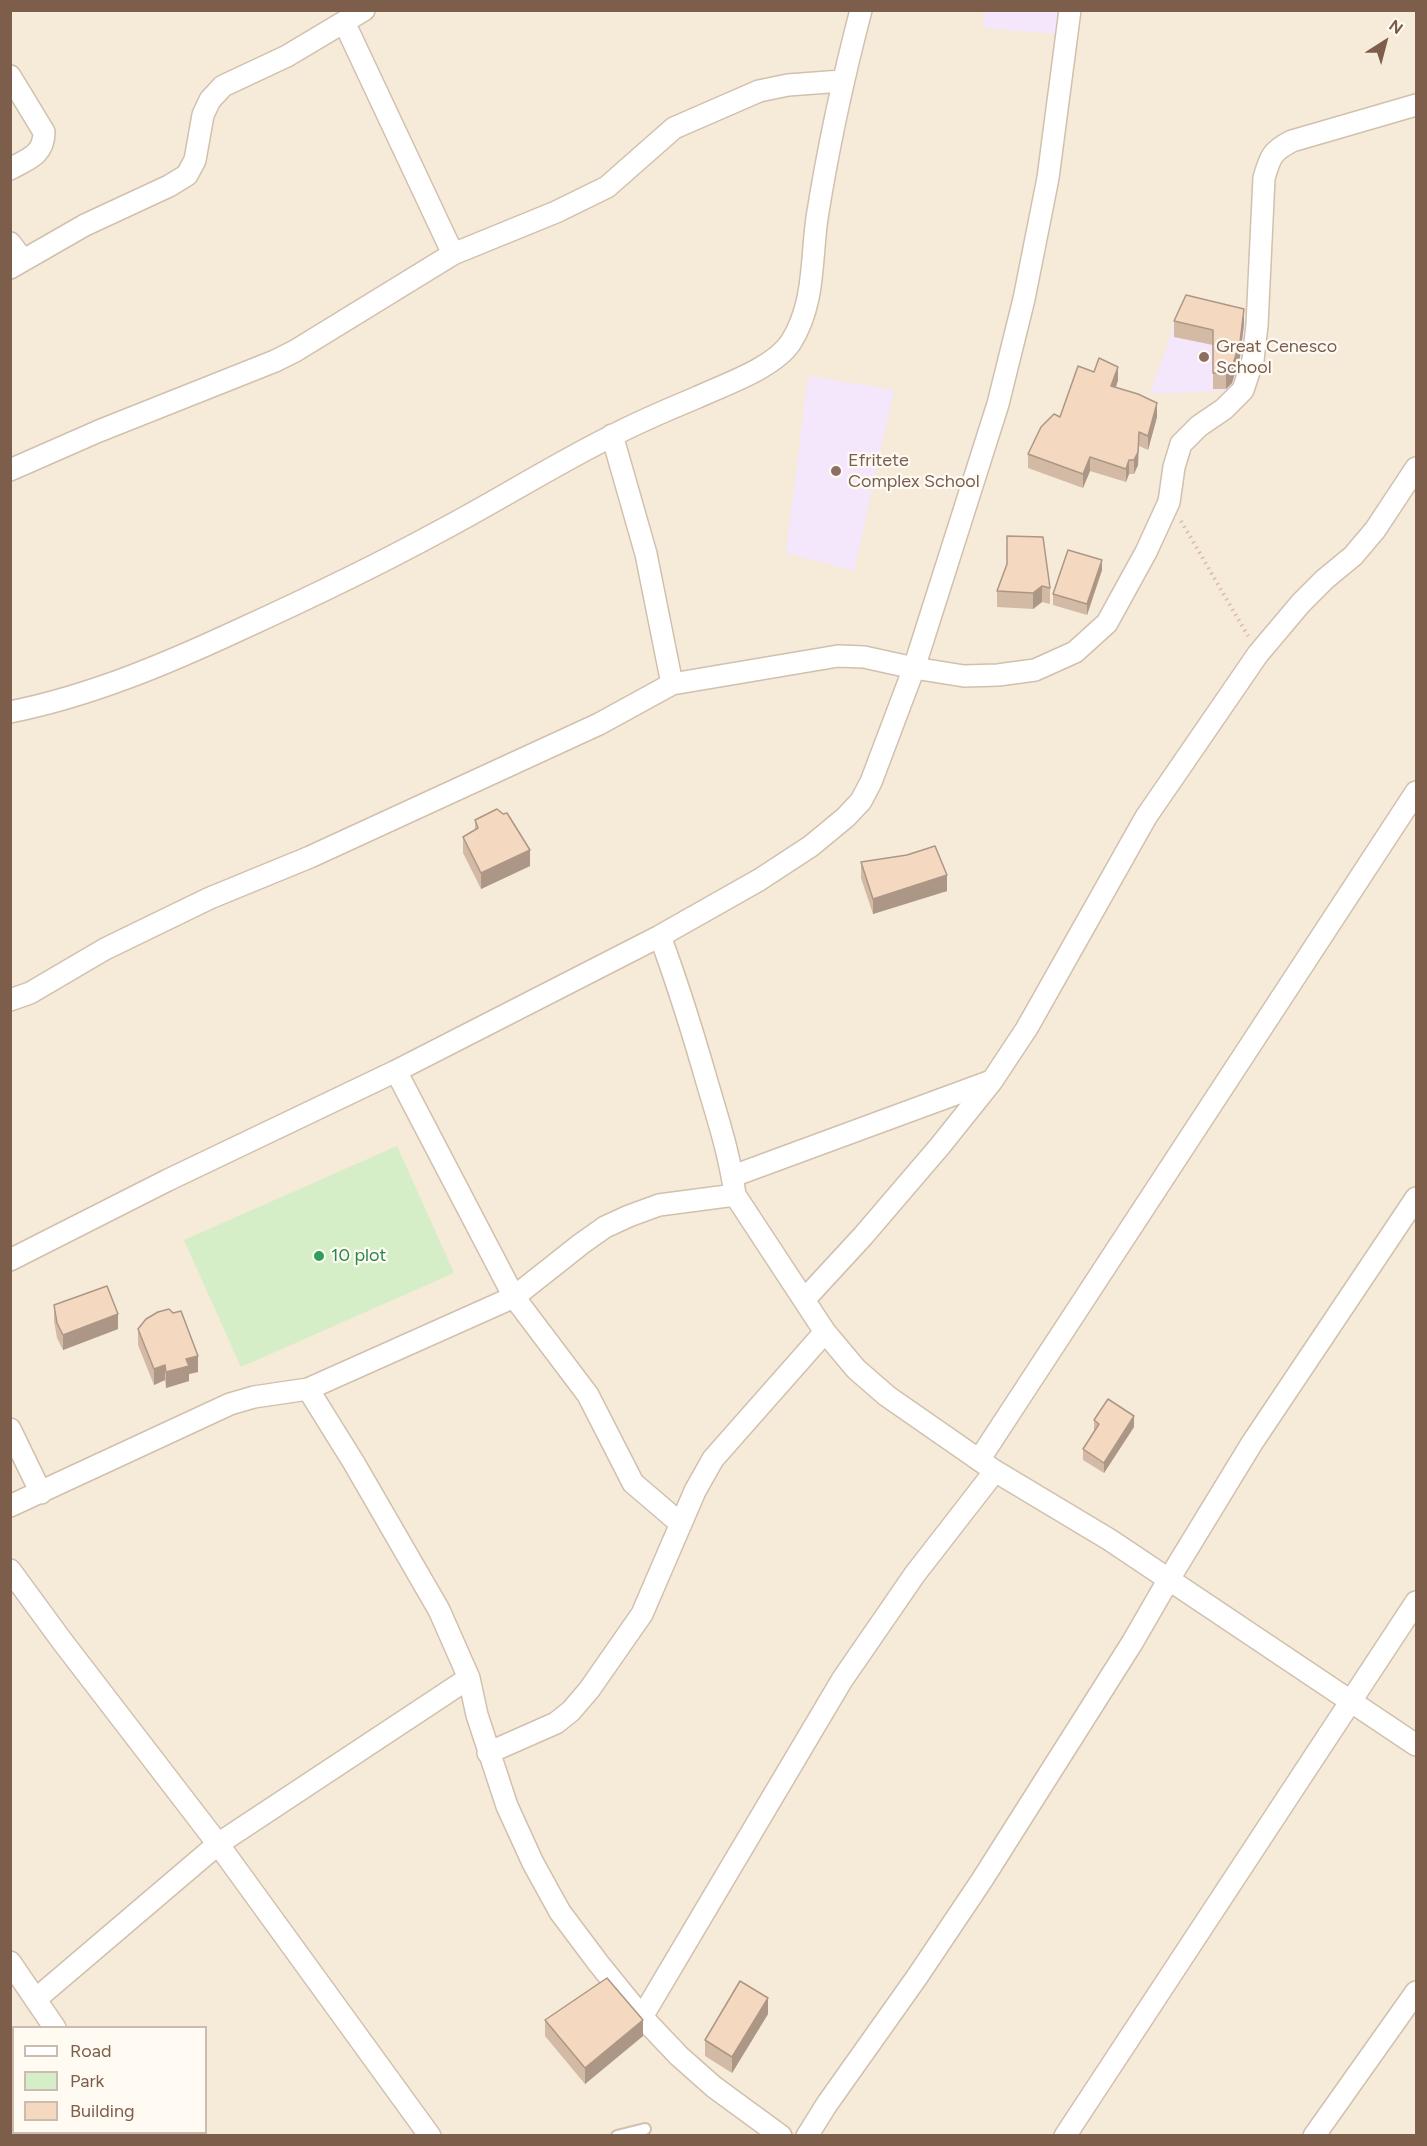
<!DOCTYPE html>
<html>
<head>
<meta charset="utf-8">
<style>
	body { margin:0 }
	#map { position:relative; width:1427px; height:2146px; overflow:hidden; background:#fef7ea; font-family:Figtree,sans-serif }
	canvas { display:block }
	.frame { position:absolute; inset:0; border:12px solid #7c5e4a; pointer-events:none }
	.legend { position:absolute; left:12px; top:2026px; width:195px; height:108px; box-sizing:border-box; background:#fffbf2; border:2px solid #cbbcaf; margin:0; padding:8px 10px; list-style:none; font-size:18px; color:#7c5e4a }
	.legend li { display:flex; align-items:center; gap:12px; height:30px }
	.legend b { width:30px; border:2px solid #cbbcaf }
	.north { position:absolute; left:1355px; top:12px; width:60px; height:60px; -webkit-text-stroke:4px #fffbf2; paint-order:stroke; rotate:36deg; font-size:16px; font-weight:700; line-height:24px; text-align:center; color:#7c5e4a }
	.north::after { content:''; display:block; margin:auto; width:21px; height:27px; background:#7c5e4a; clip-path:polygon(50% 0,100% 100%,50% 72%,0 100%) }
</style>
</head>
<body>
<div id="map">
<canvas width="1427" height="2146"></canvas>
<div class="frame"></div>
<ul class="legend">
<li><b style="height:8px;background:#fff"></b>Road</li>
<li><b style="height:16px;background:#d5eec7"></b>Park</li>
<li><b style="height:16px;background:#f5d8c0"></b>Building</li>
</ul>
<div class="north">N</div>
</div>
<script>
const c = document.querySelector('canvas').getContext('2d');
c.lineJoin = 'round';
function fillPath(path, color) { c.fillStyle = color; c.fill(path, 'evenodd'); }
function stroke(path, color, width, dash) { c.strokeStyle = color; c.lineWidth = width; c.lineCap = dash ? 'butt' : 'round'; c.setLineDash(dash || []); c.stroke(path); }
function write(font, color, halo, rows, align = 'center') {
  c.font = font + ' Figtree,sans-serif'; c.lineWidth = 4.5; c.setLineDash([]); c.textBaseline = 'middle'; c.strokeStyle = halo; c.fillStyle = color; for (const [text, x, y, turn = 0] of rows) {
    c.save(); c.translate(x, y); c.rotate((+turn || 0) * Math.PI / 180); c.textAlign = isNaN(turn) ? turn : align; if (halo) c.strokeText(text, 0, 0); c.fillText(text, 0, 0); c.restore();
  }
}
fillPath(new Path2D(`
	M11 11H1416V2135L11 2136ZM14 2028H206V2132H14Z`), '#f6ead8');
fillPath(new Path2D(`
	M984 11H1060L1057 34 983 28Z
	M1181 306 1252 324 1239 390 1150 394Z
	M808 376 894 390 854 571 786 553Z`), '#f4e6fb');
fillPath(new Path2D(`
	M397 1146 454 1273 241 1367 184 1240Z`), '#d5eec7');
const lane = new Path2D(`
	M617 2136 645 2129`);
const street = new Path2D(`
	M344 22 453 254
	M10 76 44 132C44 155 28 159 10 169
	M10 243 23 260
	M10 268 85 225 169 186 187 175 195 160 203 115 210 100 223 86 287 56 364 10
	M612 435 646 554 672 684
	M10 470 99 431 275 361 295 351 453 254 556 212 607 187 674 128 759 91 788 85 842 81
	M10 712C90 696 166 664 239 630 307 599 374 567 440 531 497 501 552 466 610 437 638 422 669 409 698 397 726 384 774 368 791 342 815 304 811 260 817 218 828 148 843 79 861 10
	M660 936C678 985 693 1033 707 1082 718 1119 730 1156 735 1195L825 1332 856 1369 887 1396 995 1471 1110 1540 1416 1745
	M10 1000 30 993 105 949 210 898 310 857 599 724 672 684 838 656 864 657 914 668 964 676 998 675 1035 670 1075 652 1107 623 1146 552 1169 502 1174 467 1181 444 1199 426 1224 409 1243 390 1253 360 1257 325 1264 178C1270 157 1272 151 1292 141L1416 105
	M396 1071 514 1297 588 1395 633 1483 681 1524
	M733 1176 991 1081
	M10 1260 168 1180 396 1071 660 936 759 880 811 846 846 817 861 801 871 782 914 668 998 404 1024 299 1048 178 1070 10
	M804 1300 863 1236 940 1146 992 1081 1027 1028 1146 817 1258 654 1301 603 1325 579 1353 556 1375 530 1416 468
	M308 1389 354 1463 439 1610 469 1678 477 1715 507 1806 533 1863 560 1912 599 1964 642 2017 679 2056 714 2087 781 2136
	M10 1429 41 1493
	M979 1460 1416 792
	M10 1506 230 1404 254 1397 308 1389 514 1297 581 1244 605 1227 629 1216 659 1205 735 1195
	M10 1570 62 1641 218 1844 430 2136
	M488 1753 556 1723 571 1711 589 1690 642 1614 695 1491 713 1459 825 1332
	M10 1962 55 2028
	M36 1999 218 1844 469 1678
	M642 2017 842 1680 915 1574 995 1471
	M125 2132 127 2136
	M807 2136 827 2104 917 1977 982 1880 1132 1643 1169 1579 1252 1443 1416 1198
	M1065 2136 1416 1602
	M1314 2136 1416 1992`);
stroke(lane, '#d2c0ae', 14);
stroke(street, '#d2c0ae', 24);
stroke(new Path2D(`
	M1181 521 1248 636`), '#dcbba2', 4, [1.5, 4.5]);
stroke(lane, '#fff', 10);
stroke(street, '#fff', 21);
fillPath(new Path2D(`
	M1174 321 1244 324 1240 357 1232 383 1226 389H1213V345L1174 337Z
	M1094 372 1118 380 1116 388 1157 417 1148 450 1139 446 1138 465 1134 474H1129L1126 482 1090 471 1083 488 1028 468V454L1060 417Z
	M1007 564 1050 588V604L1042 602 1033 609 997 607V591Z
	M1102 570 1087 615 1053 605V594Z
	M475 820 530 866 481 889 463 853V837L475 830Z
	M861 862 947 891 873 914 861 878Z
	M54 1305 118 1329 63 1350 57 1338 54 1321Z
	M138 1329 198 1372 189 1374V1381L166 1388 165 1380 154 1385 138 1345Z
	M1094 1420 1134 1427 1104 1473 1083 1460V1449L1095 1431H1094Z
	M768 2014 732 2073 705 2056V2040Z
	M545 2020 643 2036 585 2084 545 2036Z`), '#d3baa5');
fillPath(new Path2D(`
	M1244 309V324L1240 357 1232 383 1226 389V373Z
	M1118 367V380L1111 400V386Z
	M1157 403V417L1148 450V436Z
	M1139 432 1138 465 1134 474V460Z
	M1090 457V471L1083 488V474Z
	M1129 460V474L1126 482V469Z
	M1102 560V570L1087 615V604Z
	M1042 586V602L1033 609V593Z
	M530 850V866L481 889V873Z
	M947 875V891L873 914V899Z
	M118 1314V1329L63 1350V1335Z
	M198 1356V1372L189 1374V1381L166 1388V1372L186 1359Z
	M165 1365V1380L154 1385V1369Z
	M1134 1416V1427L1104 1473V1463Z
	M768 1998V2014L732 2073V2057Z
	M643 2020V2036L585 2084V2068Z`), '#ac9786');
const building = new Path2D(`
	M1186 295 1244 309 1240 342 1232 367 1226 373H1213V330L1174 321Z
	M1099 358 1118 367 1111 386 1138 394 1157 403 1148 436 1139 432 1138 452 1134 460H1129L1126 469 1090 457 1083 474 1028 454 1041 427 1054 414 1060 417 1078 366 1094 372Z
	M1007 536 1043 537 1050 588 1042 586 1033 593 997 591 1007 564Z
	M1068 550 1102 560 1087 604 1053 594Z
	M497 809 503 814 507 813 530 850 481 873 463 837 478 828 475 820Z
	M935 846 947 875 873 899 861 862 907 855Z
	M107 1286 118 1314 63 1335 57 1323 54 1305Z
	M169 1309 173 1313 181 1311 198 1356 186 1359 189 1366 166 1372 165 1365 154 1369 138 1329 146 1319 158 1312Z
	M1108 1399 1134 1416 1104 1463 1083 1449 1099 1424 1094 1420Z
	M607 1978 643 2020 585 2068 545 2020Z
	M740 1981 768 1998 732 2057 705 2040Z`);
fillPath(building, '#f5d8c0');
stroke(building, '#ac9786', 1.5);
for (const [x, y, r, color] of [
	[1204,357,6,"#8d6e63"],
	[836,471,6,"#8d6e63"],
	[319,1256,6,"#2e9e5b"]
]) { const dot = new Path2D(); dot.arc(x, y, r, 0, 2 * Math.PI); c.fillStyle = color; c.fill(dot); stroke(dot, '#fffbf2', 2); }
write('18px', '#785e54', '#fffbf2', [
	["Great Cenesco",1216,347],
	["School",1216,368],
	["Efritete",848,461],
	["Complex School",848,482]
], 'left');
write('18px', '#27864d', '#fffbf2', [
	["10 plot",331,1256]
], 'left');
</script>
</body>
</html>
